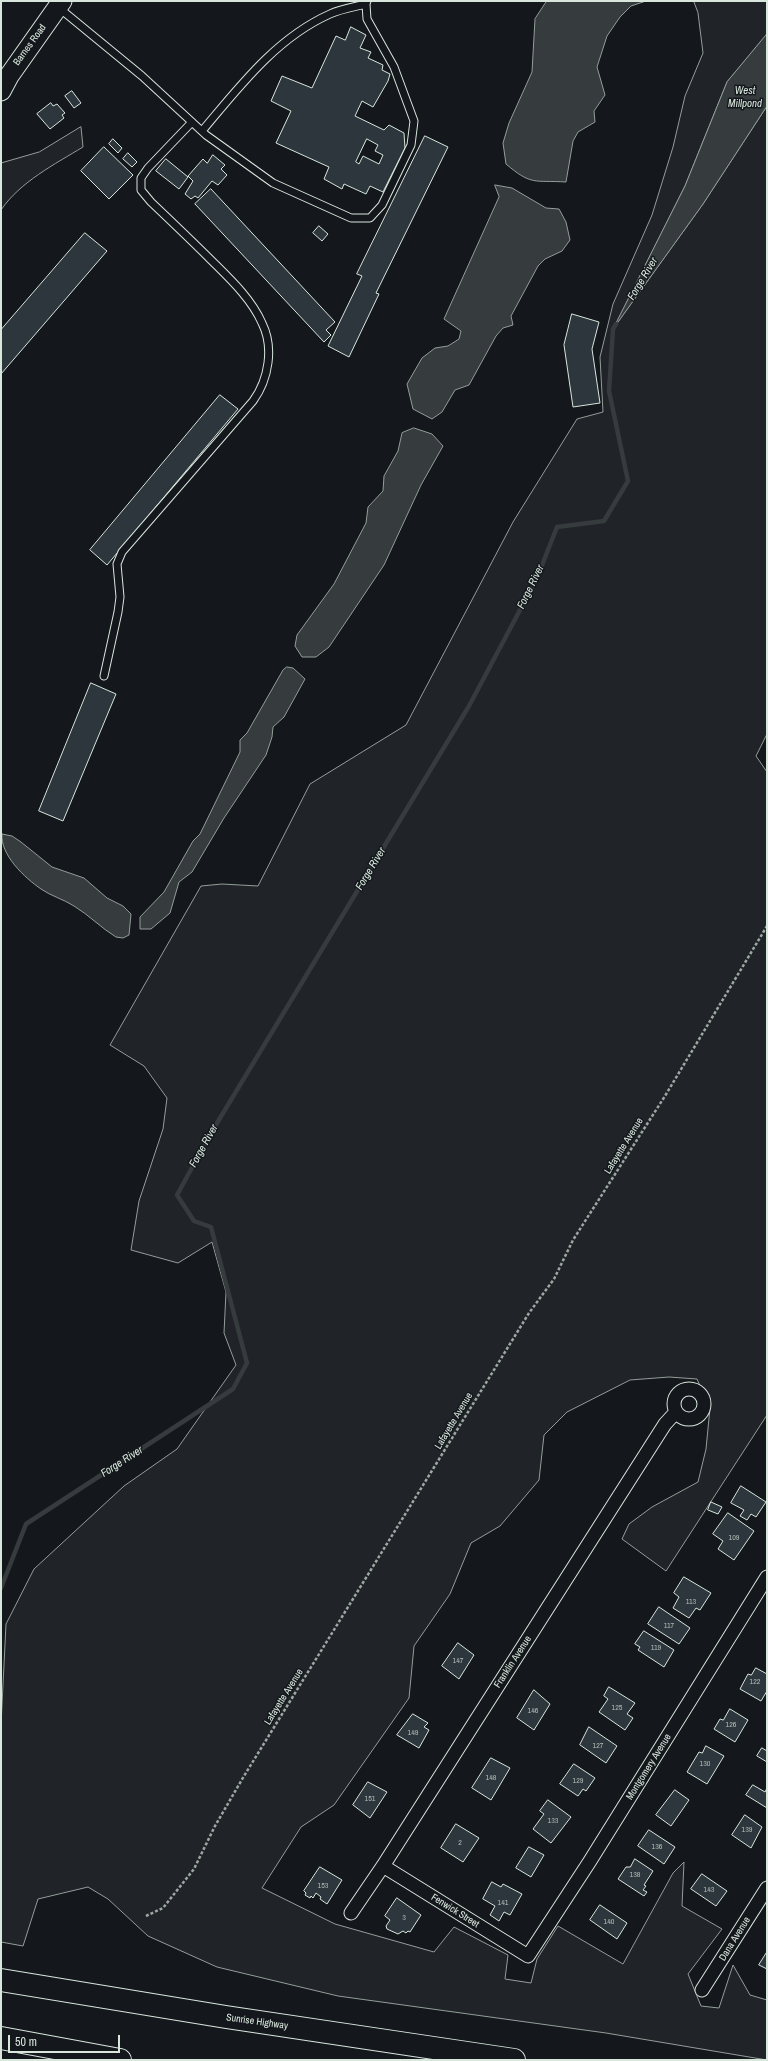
<!DOCTYPE html>
<html>
<head>
<meta charset="utf-8">
<style>
	body { margin:0 }
	#map { position:relative; width:768px; height:2061px; overflow:hidden; background:#14181c; font-family:"Archivo Narrow",sans-serif }
	canvas { display:block }
	.frame { position:absolute; inset:0; border:2px solid #d8e6dc; pointer-events:none }
	.scale { position:absolute; left:8px; top:2035px; width:112px; height:18px; box-sizing:border-box; border:2px solid #d8e6dc; border-top:0; padding-left:5px; font-size:12px; line-height:14px; white-space:nowrap; color:#d8e6dc; -webkit-text-stroke:3px #14181c; paint-order:stroke }
</style>
</head>
<body>
<div id="map">
<canvas width="768" height="2061"></canvas>
<div class="frame"></div>
<div class="scale">50 m</div>
</div>
<script>
const c = document.querySelector('canvas').getContext('2d');
c.lineJoin = 'round';
function fillPath(path, color) { c.fillStyle = color; c.fill(path, 'evenodd'); }
function stroke(path, color, width, dash) { c.strokeStyle = color; c.lineWidth = width; c.lineCap = dash ? 'butt' : 'round'; c.setLineDash(dash || []); c.stroke(path); }
function write(font, color, halo, rows, align = 'center') {
  c.font = font + ' "Archivo Narrow",sans-serif'; c.lineWidth = 3; c.setLineDash([]); c.textBaseline = 'middle'; c.strokeStyle = halo; c.fillStyle = color; for (const [text, x, y, turn = 0] of rows) {
    c.save(); c.translate(x, y); c.rotate((+turn || 0) * Math.PI / 180); c.textAlign = isNaN(turn) ? turn : align; if (halo) c.strokeText(text, 0, 0); c.fillText(text, 0, 0); c.restore();
  }
}
const green = new Path2D(`
	M694 1H767V35L727 82 685 186 615 326 703 204 767 106V734L756 756 767 772V1415L666 1571 622 1539 629 1524 652 1507 698 1482 706 1449 710 1408 697 1379 669 1377 630 1380 567 1412 544 1435 539 1480 500 1526 471 1543 450 1594 414 1646 409 1698 334 1805 301 1827 262 1888 335 1924 434 1952 454 1927 508 1955 505 1979 531 1983 537 1959 558 1926 623 1964 673 1873 684 1862 682 1906 722 1929 688 1974 701 2006 719 2008 733 1965 750 1995 767 2000V2060L606 2033 338 1996 217 1967 148 1936 108 1899 88 1887 38 1899 23 1946 1 1942V1725L6 1624 34 1569 124 1486 177 1449 236 1365 224 1333 226 1292 212 1242 178 1263 131 1250 139 1201 163 1129 167 1098 144 1066 110 1045 201 886 222 884 258 886 310 784 406 725 513 522 577 419 603 412 600 357 613 304 652 215 673 147 685 96 703 53 698 13Z
	M81 127 83 147C55 164 20 182 1 210V163L39 152Z`);
fillPath(green, '#202428');
stroke(green, '#939e99', 1);
const water = new Path2D(`
	M547 1H646L631 6 620 17 607 36 597 67 605 95 594 111 595 122 578 132 573 141 566 182C534 180 532 186 506 164L503 143 509 123 532 72 535 19Z
	M767 34V106L703 204 613 329 685 186 727 82Z
	M495 185 512 188 546 208 559 209 566 222 570 240 562 251 545 259 538 266 511 316 513 325 503 328 496 336 469 385 455 390 442 412 432 419 413 409 407 384 422 358 435 348 448 346 459 339 461 331 444 319 499 197Z
	M414 428 432 434 443 446 421 485 384 565 329 647 316 657H302L295 646 297 635 334 584 366 523 368 507 383 491 384 476 398 451 402 433Z
	M287 667 293 668 305 679 284 717 273 727 272 737 266 755 224 818 192 872 179 882 170 913 151 929H140V917L164 892 193 841 200 834 240 752V740L247 733 283 670Z
	M2 834 12 836 21 842 52 867 84 878 107 898 123 906 131 914 129 935 123 938 116 937C101 928 89 915 74 906 63 899 51 896 41 889 25 878 0 855 2 834Z`);
fillPath(water, '#363b3e');
stroke(water, '#939e99', 1);
stroke(new Path2D(`
	M1 1588 26 1524 233 1389 247 1363 211 1227 194 1221 177 1195 211 1133 469 706 537 578 557 527 604 521 628 481 609 391 613 329 616 324`), '#363b3e', 4.5);
const building = new Path2D(`
	M351 27 366 35 360 48 371 52 368 58 383 65 382 70 390 74 388 81 373 107 362 101 355 116 384 130 389 125 404 133 405 148 383 192 370 186 366 194 344 184 342 189 324 179 329 167 276 143 291 111 271 101 282 76 312 88 336 36 345 40ZM367 139 378 145 375 151 383 155 379 164 363 156 359 164 356 162Z
	M72 91 81 103 74 108 65 96Z
	M51 103 53 106 57 104 65 113 62 115 64 118 50 129 37 114Z
	M425 136 448 147 376 293 379 294 349 357 328 346 362 276 357 274Z
	M113 139 122 148 118 153 109 144Z
	M104 147 133 175 109 199 81 171Z
	M128 153 137 162 132 167 123 159Z
	M213 155 225 165 221 169 227 175 218 185 212 181 198 198 195 196 191 199 185 194 193 181 188 176 203 159 207 163Z
	M166 159 188 177 179 189 156 171Z
	M211 189 335 322 326 330 331 335 324 342 195 204Z
	M319 226 328 234 322 241 313 233Z
	M85 233 107 251 1 374V330Z
	M572 314 599 322 592 349 600 403 573 407 564 345Z
	M220 395 238 409 107 565 90 550Z
	M91 683 116 694 63 821 39 811Z
	M741 1486 766 1502 756 1517 751 1514 747 1520 740 1516 744 1510 731 1503Z
	M711 1502 722 1507 718 1514 708 1510Z
	M728 1513 754 1531 734 1560 718 1549 723 1541 713 1534Z
	M684 1577 711 1593 700 1610 696 1608 689 1618 673 1608 679 1597 674 1593Z
	M659 1607 690 1628 679 1644 648 1624Z
	M644 1631 674 1650 664 1667 638 1650 640 1647 635 1644Z
	M458 1643 474 1655 459 1679 442 1666Z
	M756 1668 767 1674V1691L761 1701 740 1689 748 1674 751 1675Z
	M609 1687 635 1703 627 1714 633 1718 625 1730 599 1712 608 1699 604 1696Z
	M534 1690 550 1704 534 1730 517 1718Z
	M730 1709 748 1720 735 1742 714 1729 720 1719 723 1720Z
	M413 1714 428 1723 424 1727 429 1730 419 1748 397 1735Z
	M589 1727 617 1746 606 1763 580 1745Z
	M706 1746 724 1756 707 1784 687 1772 699 1752 702 1753Z
	M762 1748 767 1751V1762L757 1756Z
	M491 1758 510 1768 491 1800 472 1788Z
	M574 1764 595 1778 586 1791 583 1789 578 1796 560 1784Z
	M368 1782 387 1792 370 1818 353 1805Z
	M753 1785 765 1792 767 1788V1808L746 1795Z
	M675 1790 689 1800 671 1826 656 1815Z
	M548 1800 571 1817 551 1843 533 1829 544 1814 540 1811Z
	M745 1815 762 1827 751 1848 732 1835Z
	M456 1824 479 1838 463 1862 441 1848Z
	M649 1830 675 1847 664 1864 638 1846Z
	M529 1847 544 1855 531 1877 516 1868Z
	M635 1859 653 1871 644 1885 646 1886 643 1890 647 1892 644 1896 618 1879 626 1867H630Z
	M320 1867 342 1880 327 1904 320 1899 321 1897 316 1893 313 1898 311 1896 310 1898 305 1895 306 1893 304 1891Z
	M702 1874 727 1891 716 1906 691 1889Z
	M492 1882 501 1887 503 1884 522 1894 510 1915 504 1912 499 1921 490 1915 495 1906 483 1899Z
	M397 1898 421 1915 410 1932 408 1931 406 1933 403 1931 398 1934 387 1929 386 1926 390 1920 385 1916Z
	M600 1905 627 1923 617 1939 590 1920Z
	M767 1952V1969L759 1965Z`);
fillPath(building, '#2c363c');
stroke(building, '#d8e6dc', 1);
const lane = new Path2D(`
	M58 7 142 76 206 135 273 183 351 218H370L382 205 411 145 414 121 394 67 367 19 366 4 367 1
	M202 131C239 87 276 38 330 14 341 9 354 7 366 4
	M104 676 118 612 120 597 117 564 122 552 253 401C269 379 274 347 262 323 251 298 229 278 210 259 191 240 171 221 151 202L141 190V178L148 168 192 122`);
const street = new Path2D(`
	M674 1404a15 15 0 1 1 30 0a15 15 0 1 1-30 0Z
	M383 1866 528 1956 590 1861 767 1577
	M351 1913 383 1866 665 1424 676 1412
	M702 1990 767 1888`);
const secondary = new Path2D(`
	M1 91 9 76 62 1`);
const highway = new Path2D(`
	M1 1980 226 2017 514 2060
	M1 2038 120 2060`);
stroke(lane, '#d8e6dc', 9);
stroke(street, '#d8e6dc', 15);
stroke(secondary, '#d8e6dc', 21);
stroke(highway, '#d8e6dc', 24);
stroke(new Path2D(`
	M146 1916 163 1908 194 1869 215 1826 244 1776 529 1313 554 1279 573 1240 665 1096 767 926`), '#9da8a2', 2.5, [3, 2]);
stroke(lane, '#14181c', 7);
stroke(street, '#14181c', 13);
stroke(secondary, '#14181c', 19);
stroke(highway, '#14181c', 22);
write('8px', '#adbab4', null, [
	["109",734,1538],
	["113",691,1602],
	["117",669,1626],
	["119",656,1648],
	["147",458,1661],
	["122",755,1682],
	["125",617,1708],
	["146",533,1711],
	["126",731,1725],
	["149",413,1733],
	["127",598,1746],
	["130",705,1764],
	["148",491,1778],
	["129",578,1781],
	["151",370,1799],
	["133",553,1821],
	["139",747,1830],
	["2",460,1843],
	["136",657,1847],
	["138",635,1875],
	["153",323,1886],
	["143",709,1890],
	["141",503,1903],
	["3",404,1918],
	["140",609,1922]
]);
write('10px', '#d8e6dc', '#14181c', [
	["Barnes Road",30,45,-54],
	["Lafayette Avenue",624,1146,-58],
	["Lafayette Avenue",454,1421,-59],
	["Franklin Avenue",513,1662,-57],
	["Lafayette Avenue",284,1697,-58],
	["Montgomery Avenue",649,1767,-58],
	["Fenwick Street",455,1911,32],
	["Dana Avenue",735,1939,-58],
	["Sunrise Highway",257,2022,8]
]);
write('italic 11px', '#d8e6dc', '#14181c', [
	["West",745,91],
	["Millpond",745,104],
	["Forge River",643,279,-59],
	["Forge River",531,587,-64],
	["Forge River",371,869,-59],
	["Forge River",204,1146,-61],
	["Forge River",122,1462,-33]
]);
</script>
</body>
</html>
